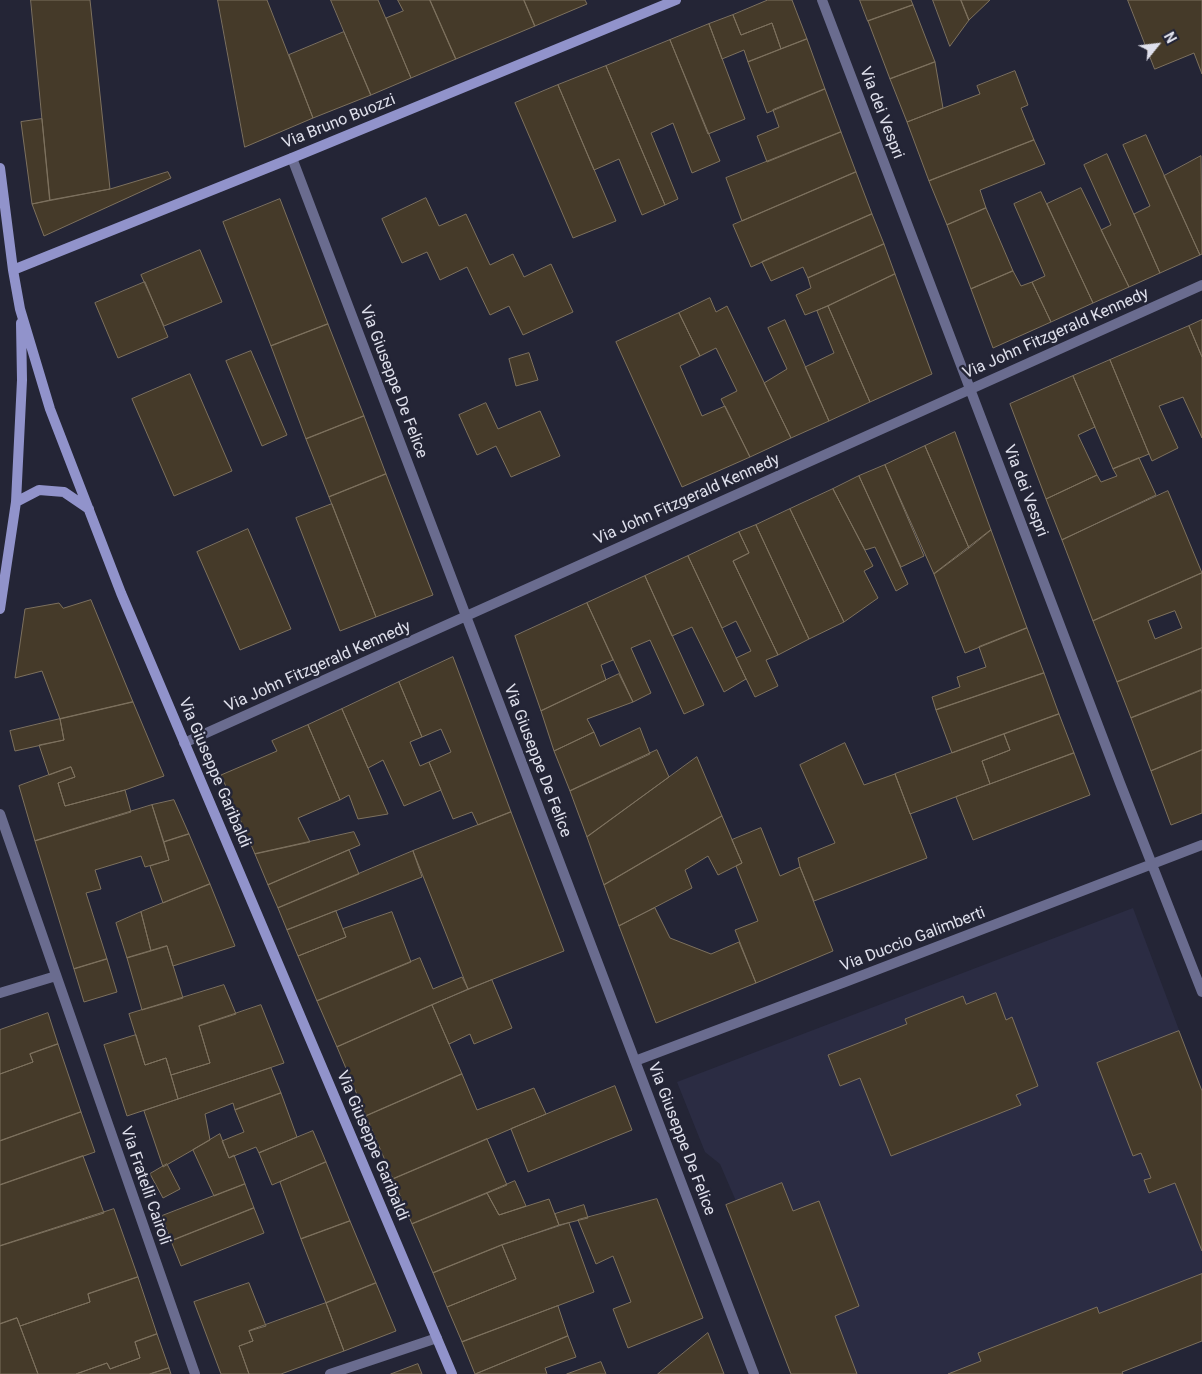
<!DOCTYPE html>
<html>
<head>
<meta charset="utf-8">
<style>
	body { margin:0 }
	#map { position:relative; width:1202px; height:1374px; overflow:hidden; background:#242536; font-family:Roboto,sans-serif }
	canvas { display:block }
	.north { position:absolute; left:1132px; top:20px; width:50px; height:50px; -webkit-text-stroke:4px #242536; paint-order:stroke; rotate:61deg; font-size:14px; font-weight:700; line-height:20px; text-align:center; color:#dfe0ec }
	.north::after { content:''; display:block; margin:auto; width:18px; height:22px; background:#dfe0ec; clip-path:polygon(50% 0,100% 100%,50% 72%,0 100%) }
</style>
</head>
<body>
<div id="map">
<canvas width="1202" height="1374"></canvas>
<div class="north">N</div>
</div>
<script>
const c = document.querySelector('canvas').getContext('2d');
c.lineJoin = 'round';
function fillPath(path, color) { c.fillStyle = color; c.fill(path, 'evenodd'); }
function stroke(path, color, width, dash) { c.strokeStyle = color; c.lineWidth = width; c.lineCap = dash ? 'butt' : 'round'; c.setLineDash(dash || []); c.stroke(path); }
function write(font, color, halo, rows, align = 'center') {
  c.font = font + ' Roboto,sans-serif'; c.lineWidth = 5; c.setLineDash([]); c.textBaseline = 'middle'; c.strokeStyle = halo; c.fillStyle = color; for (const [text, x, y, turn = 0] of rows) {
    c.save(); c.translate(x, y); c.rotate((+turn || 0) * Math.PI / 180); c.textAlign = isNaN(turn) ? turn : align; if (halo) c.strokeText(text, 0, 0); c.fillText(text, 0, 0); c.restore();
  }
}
fillPath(new Path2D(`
	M1133 908 1202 1091V1341L1122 1372 1123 1374H791L726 1205 736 1201 720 1164 705 1152 677 1082Z`), '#2b2c43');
const building = new Path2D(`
	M31 0H90L110 189 50 200Z
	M218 0H267L313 118 245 147Z
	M331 0H378L411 78 371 95Z
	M398 0H430L456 59 411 78 386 18 403 11Z
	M430 0H524L535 26 456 59Z
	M524 0H585L587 4 535 26Z
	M768 0H792L807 39 781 49 772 23 741 35 733 15Z
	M860 0H911L913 5 868 21Z
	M933 0H961L969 20 950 46Z
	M961 0H990L969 20Z
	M1128 0H1202V74L1194 53 1155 69Z
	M913 5 935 62 890 79 868 21Z
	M733 15 741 35 772 23 781 49 748 62 744 50 722 59 709 24Z
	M709 24 745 119 708 134 670 40Z
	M344 32 371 95 313 118 289 55Z
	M807 39 825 89 767 113 748 62Z
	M670 40 720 161 692 173 673 123 651 133 678 199 665 205 606 66Z
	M935 62 943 108 907 122 890 79Z
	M606 66 665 205 642 215 619 159 594 170 558 85Z
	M1015 71 1028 105 1021 108 1034 140 929 181 907 122 980 94 977 86Z
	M558 85 616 221 573 238 515 103Z
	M825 89 841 132 767 162 757 136 779 127 773 110Z
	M42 119 50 200 32 204 21 122Z
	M841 132 856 172 742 221 726 178Z
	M1146 135 1200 255 1160 273 1134 214 1150 206 1123 145Z
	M1034 140 1045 164 980 190 986 208 947 225 929 181Z
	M1107 154 1160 273 1129 287 1101 230 1111 225 1084 165Z
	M1201 156 1202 254 1200 255 1164 176Z
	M168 172 171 178 44 236 32 204 110 189Z
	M856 172 872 214 751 267 733 225Z
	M1081 188 1129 287 1093 303 1047 204Z
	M1041 192 1093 303 1051 322 1032 282 1045 276 1014 204Z
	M426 198 439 226 466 214 490 265 513 254 524 277 551 264 573 312 523 335 509 306 490 315 467 267 440 280 427 252 402 263 382 219Z
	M280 199 328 324 271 346 223 222Z
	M986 208 1013 271 971 289 947 225Z
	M872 214 884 244 808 278 803 267 771 281 762 262Z
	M884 244 895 274 828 306 805 315 796 295 811 288 808 278Z
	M200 250 222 302 164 326 141 275Z
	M1013 271 1021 286 1032 282 1051 322 993 348 971 289Z
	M895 274 932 374 870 402 828 306Z
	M145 282 168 337 118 358 95 303Z
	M710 298 716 312 727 306 791 438 750 457 721 399 737 391 716 348 700 356 679 313Z
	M828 306 870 402 829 421 805 367 834 353 817 311Z
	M679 313 700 356 680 366 702 416 725 406 750 457 682 487 616 342Z
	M785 320 829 421 791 438 764 383 787 369 768 328Z
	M1202 320V357L1189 326Z
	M328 324 364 416 306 439 271 346Z
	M1189 326 1202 357V438L1183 397 1159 406 1178 448 1152 461 1110 360Z
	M251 351 287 435 262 446 226 361Z
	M529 353 538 380 516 386 509 359Z
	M1110 360 1149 454 1113 469 1073 376Z
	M190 374 232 471 174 496 132 399Z
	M1073 376 1095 427 1078 435 1097 475 1046 499 1010 404Z
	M486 403 498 429 540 411 560 456 511 477 496 446 477 455 459 415Z
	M364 416 386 474 329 497 306 439Z
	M955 432 991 530 969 548 925 446Z
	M925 446 969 548 934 574 885 465Z
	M1139 458 1156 495 1062 540 1046 499 1097 475 1101 482 1117 476 1113 469Z
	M885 465 924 556 901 567 859 476Z
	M386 474 433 595 376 617 329 497Z
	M859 476 908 584 896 591 875 547 865 550 833 489Z
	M833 489 873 566 864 571 878 598 844 622 790 509Z
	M1168 491 1202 573 1093 621 1062 540Z
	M332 504 376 617 340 631 296 518Z
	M790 509 844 622 809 639 756 525Z
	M756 525 809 639 778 655 733 561 749 553 739 532Z
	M248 529 291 629 240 650 197 552Z
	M991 530 1027 628 965 653 934 574Z
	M739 532 749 553 733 561 778 655 766 660 778 686 755 697 736 658 751 651 736 621 722 628 688 556Z
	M688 556 746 679 724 692 692 627 672 636 645 576Z
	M1202 573V648L1117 682 1093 621ZM1175 611 1182 628 1155 639 1148 621Z
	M645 576 704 705 684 714 650 640 631 648 651 693 633 702 587 603Z
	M91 600 133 702 60 719 42 671 15 678 25 609 59 603 63 608Z
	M587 603 613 660 601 665 606 680 541 711 515 636Z
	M1027 628 1044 673 936 710 932 697 960 687 957 677 986 667 979 647Z
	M1202 648V690L1131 718 1117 682Z
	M453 657 511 812 478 825 472 812 453 819 429 762 451 752 441 729 422 737 399 682Z
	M1044 673 1059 714 952 753 936 710Z
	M619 674 633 702 587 719 594 732 554 751 541 711Z
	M399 682 422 737 410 742 420 766 429 762 441 790 404 806 383 760 368 768 342 709Z
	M1201 690 1202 694V750L1151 771 1131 718Z
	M133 702 164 776 125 790 65 806 58 783 75 777 71 767 49 775 39 745 64 740 60 719Z
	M342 709 368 768 388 814 358 819 349 795 340 800 308 725Z
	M1059 714 1074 753 990 784 982 761 1010 750 1004 734Z
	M60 719 64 740 15 751 10 731Z
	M308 725 340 800 298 818 310 842 255 854 221 775 277 751 272 741Z
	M640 728 650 754 570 791 554 751 594 732 600 746Z
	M1004 734 1010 750 982 761 990 784 910 814 895 774Z
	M845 743 864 785 895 774 927 858 814 901 800 867 798 858 835 843 800 765Z
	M657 750 669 777 587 837 570 791Z
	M1202 750V813L1171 825 1151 771Z
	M1074 753 1090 795 973 840 956 797Z
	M697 757 722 816 604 885 587 837Z
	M71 767 75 777 58 783 65 806 125 790 131 812 35 841 19 786Z
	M174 800 189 834 164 842 152 805Z
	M152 805 169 860 145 867 141 856 95 870 101 889 86 893 107 959 74 969 35 841Z
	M511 812 564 951 468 989 413 851Z
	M722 816 742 863 718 875 708 856 685 870 692 888 619 926 604 885Z
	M761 828 780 876 800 867 833 951 756 983 735 930 758 921 736 866 742 863 732 840Z
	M354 832 360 845 268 885 255 854Z
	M189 834 210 884 163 903 150 866 169 860 164 842Z
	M349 850 359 874 278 908 268 885Z
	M413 851 422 877 287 930 278 908Z
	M210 884 235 946 173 966 167 946 151 951 141 912Z
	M655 908 670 938 711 954 739 942 756 983 656 1023 619 926Z
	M336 911 346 937 298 956 287 930Z
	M141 912 151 951 127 958 116 923Z
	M392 912 411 962 317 1001 298 956 346 937 343 929Z
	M167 946 183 998 142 1010 127 958Z
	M420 958 433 989 462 977 468 989 337 1047 317 1001Z
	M107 959 117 992 84 1002 74 969Z
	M492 980 512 1028 474 1044 470 1034 449 1044 432 1005Z
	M224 985 236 1014 199 1026 210 1063 171 1075 166 1058 145 1065 129 1014Z
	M996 993 1006 1020 1012 1017 1038 1086 1016 1095 1021 1105 891 1156 860 1078 840 1086 828 1055 907 1024 905 1019 963 996 966 1004Z
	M261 1005 284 1063 178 1099 171 1075 210 1063 199 1026Z
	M432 1005 462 1074 366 1116 337 1047Z
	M48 1013 58 1044 30 1054 33 1062 0 1074V1030Z
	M1179 1031 1202 1091V1251L1175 1183 1149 1193 1144 1180 1151 1178 1141 1153 1133 1156 1097 1063Z
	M136 1035 145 1065 166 1058 178 1099 127 1116 104 1045Z
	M58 1044 81 1112 0 1141V1074L33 1062 30 1054Z
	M271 1068 281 1093 235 1110 233 1103 205 1114 210 1140 163 1167 144 1111Z
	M462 1074 477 1110 534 1088 546 1114 393 1179 366 1116Z
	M615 1086 632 1130 528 1172 511 1129Z
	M281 1093 297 1137 259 1153 256 1147 229 1158 222 1141 244 1132 235 1110Z
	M81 1112 95 1152 0 1185V1141Z
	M313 1131 326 1162 272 1185 259 1153Z
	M220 1134 229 1158 234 1155 245 1184 214 1196 193 1150Z
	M487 1139 507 1185 412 1224 393 1179Z
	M83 1156 104 1213 0 1246V1185Z
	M326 1162 350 1221 301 1239 280 1182Z
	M167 1164 180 1189 163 1198 150 1174Z
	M515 1181 526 1206 499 1215 487 1193Z
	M782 1183 793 1211 819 1201 859 1306 835 1316 857 1374H791L726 1205Z
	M245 1184 254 1208 171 1241 162 1216Z
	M487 1193 499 1215 549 1199 559 1225 502 1245 433 1273 412 1224Z
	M657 1199 703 1318 628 1348 613 1309 631 1302 613 1256 596 1264 578 1220Z
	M584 1205 588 1218 559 1225 555 1214Z
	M254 1208 264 1233 181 1266 171 1241Z
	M114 1209 138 1277 88 1294 90 1302 20 1326 17 1318 0 1324V1246Z
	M350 1221 376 1283 326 1303 301 1239Z
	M569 1223 594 1292 462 1342 447 1307 516 1279 502 1245Z
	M502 1245 516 1279 447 1307 433 1273Z
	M1202 1274V1341L1122 1372 1123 1374H948L981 1361 978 1353 1097 1307 1099 1313Z
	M138 1277 157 1334 135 1342 140 1358 110 1369 107 1363 76 1374H38L20 1326 90 1302 88 1294Z
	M249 1283 266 1326 249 1331 253 1341 239 1346 249 1374H221L194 1302Z
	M376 1283 396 1331 344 1351 326 1303Z
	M326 1303 344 1351 281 1374H249L239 1346 253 1341 249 1331Z
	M558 1306 568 1336 475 1374 462 1342Z
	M17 1318 38 1374H0V1324Z
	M708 1333 724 1374H658Z
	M157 1334 169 1368 150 1374H76L107 1363 110 1369 140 1358 135 1342Z
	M568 1336 576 1357 545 1368 547 1374H476Z
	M601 1362 606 1374H567Z
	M418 1364 422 1374H391Z
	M169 1368 171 1374H150Z`);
fillPath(building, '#453a29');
stroke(building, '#7d715e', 1);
stroke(new Path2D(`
	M822 0 1120 783 1202 992
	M292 158 754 1374
	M184 743 1202 285
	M0 814 195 1374
	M0 993 56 976
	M635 1061 845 982 1202 845
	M330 1374 437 1338`), '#6a6c8f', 10);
stroke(new Path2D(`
	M0 168 13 270 20 309 50 409 121 593 452 1374
	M13 270 292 158 676 0
	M16 502 39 490 64 492 89 509
	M0 609 16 502 22 380 21 323`), '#9193cb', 10);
write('16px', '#dfe0ec', '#242536', [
	["Via dei Vespri",881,113,69],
	["Via Bruno Buozzi",339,122,-22],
	["Via John Fitzgerald Kennedy",1056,334,-24],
	["Via Giuseppe De Felice",393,382,69],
	["Via dei Vespri",1025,491,69],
	["Via John Fitzgerald Kennedy",687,500,-24],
	["Via John Fitzgerald Kennedy",318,667,-24],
	["Via Giuseppe De Felice",537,761,69],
	["Via Giuseppe Garibaldi",214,773,67],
	["Via Duccio Galimberti",913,940,-21],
	["Via Giuseppe De Felice",681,1139,69],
	["Via Giuseppe Garibaldi",372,1146,67],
	["Via Fratelli Cairoli",145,1186,71]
]);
</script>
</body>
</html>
